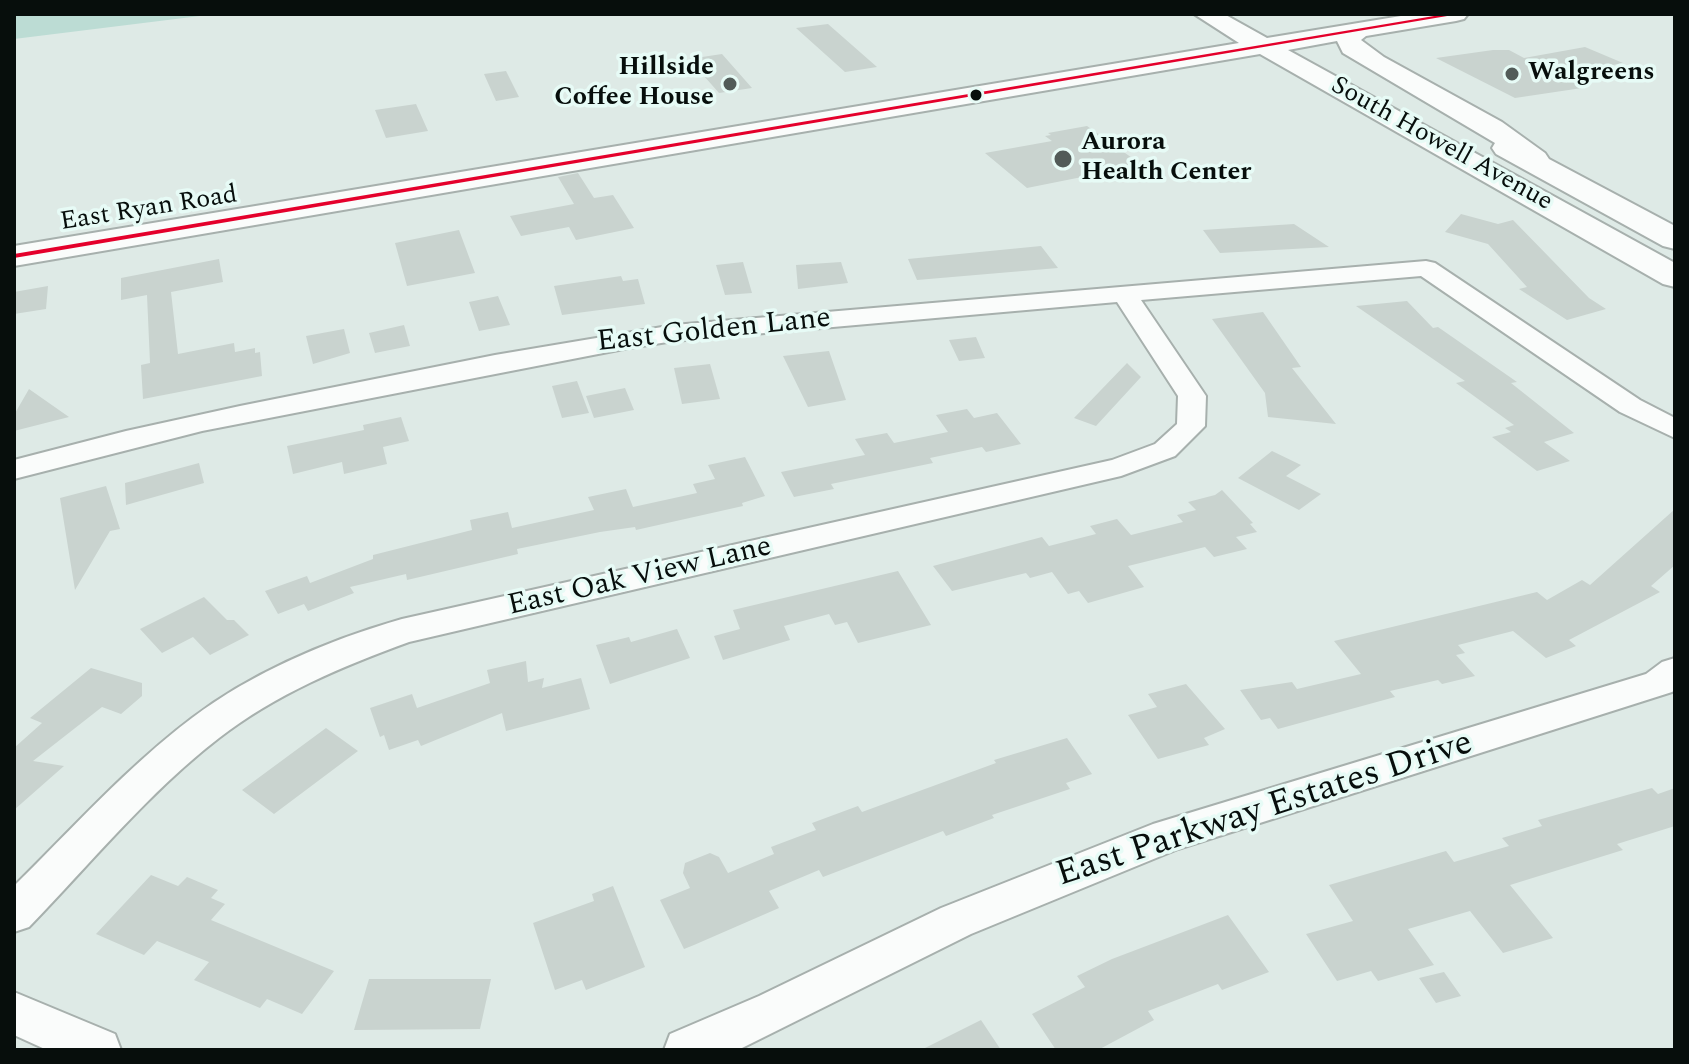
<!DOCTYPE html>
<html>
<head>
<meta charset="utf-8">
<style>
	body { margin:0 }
	#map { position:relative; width:1689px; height:1064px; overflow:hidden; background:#deeae6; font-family:Spectral,serif }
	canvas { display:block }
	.frame { position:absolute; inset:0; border:16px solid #070e0c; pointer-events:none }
</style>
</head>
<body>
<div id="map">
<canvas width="1689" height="1064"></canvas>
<div class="frame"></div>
</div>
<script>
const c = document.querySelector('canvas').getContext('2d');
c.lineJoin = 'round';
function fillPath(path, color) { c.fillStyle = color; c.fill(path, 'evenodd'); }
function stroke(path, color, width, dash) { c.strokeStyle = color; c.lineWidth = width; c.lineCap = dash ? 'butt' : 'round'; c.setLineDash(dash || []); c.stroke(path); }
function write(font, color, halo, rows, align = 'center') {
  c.font = font + ' Spectral,serif'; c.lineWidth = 7; c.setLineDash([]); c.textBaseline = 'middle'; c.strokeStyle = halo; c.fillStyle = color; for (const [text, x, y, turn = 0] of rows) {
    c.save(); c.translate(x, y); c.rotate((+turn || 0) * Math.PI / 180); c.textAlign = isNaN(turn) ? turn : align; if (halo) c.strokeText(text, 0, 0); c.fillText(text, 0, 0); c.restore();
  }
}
fillPath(new Path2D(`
	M14 14H216L14 39Z`), '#bcdcd4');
fillPath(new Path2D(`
	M828 24 877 67 845 72 796 28Z
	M1585 47 1623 63 1562 75 1582 88 1515 98 1436 58 1493 50H1509L1524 58Z
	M722 54 752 88 719 93 689 59Z
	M506 71 519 97 496 101 484 74Z
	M416 104 428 131 386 138 375 110Z
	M1087 126 1142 165 1027 188 985 153 1052 141 1045 136 1051 135 1048 133Z
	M578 173 594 198 613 195 634 228 576 240 569 227 521 236 510 216 574 204 558 177Z
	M1461 214 1498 224 1513 220 1589 298 1606 309 1567 320 1519 289 1527 287 1488 244 1445 232Z
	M1294 224 1329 247 1220 253 1203 230Z
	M459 230 475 273 407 286 395 243Z
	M1041 246 1058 268 917 280 908 259Z
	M219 259 223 282 171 292 178 354 234 343 235 352 255 348V353L260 352 262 376 143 399 141 365 150 363 147 295 121 300V278Z
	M743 262 752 293 725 295 716 265Z
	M841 262 848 283 798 289 796 265Z
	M621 276 623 281 638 279 645 304 562 315 554 286Z
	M48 286 46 309 14 314V292Z
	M498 296 510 325 479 331 469 302Z
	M1407 301 1433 328 1438 327 1517 382 1511 383 1574 433 1544 442 1570 461 1537 471 1492 437 1511 432 1505 428 1514 425 1456 383 1465 381 1356 306Z
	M1263 312 1301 367 1292 368 1336 424 1268 417 1265 393 1212 319Z
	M404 325 410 346 375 353 369 333Z
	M344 329 350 353 313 364 306 336Z
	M976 337 985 358 959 361 949 340Z
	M829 351 846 400 808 407 783 356Z
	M1127 363 1141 377 1096 426 1074 418Z
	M710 364 720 399 682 404 674 368Z
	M577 381 589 413 562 418 552 386Z
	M625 388 634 410 594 418 586 396Z
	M29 389 69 417 14 431V415Z
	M967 409 974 418 997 413 1021 444 986 452 982 447 930 458 933 463 831 484 834 489 794 497 781 472 865 455 855 439 887 433 894 443 948 432 936 415Z
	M401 417 409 441 383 447 387 464 344 474 342 462 293 474 287 446 364 430 363 425Z
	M1272 451 1301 465 1286 476 1321 494 1299 510 1238 478Z
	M745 457 765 496 742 503 743 506 636 530 635 527 600 532 517 549 518 554 407 580 406 574 350 587 354 593 308 611 304 604 278 614 265 591 307 576 310 583 373 559V555L472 530 470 520 508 512 512 528 594 510 588 497 626 489 633 507 697 493 693 484 715 479 708 465Z
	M199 463 204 483 126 505 125 483Z
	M106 486 120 529 110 531 75 590 60 498Z
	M1222 490 1253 523 1250 524 1257 532 1236 537 1247 549 1214 557 1205 547 1128 566 1144 587 1088 603 1079 591 1068 594 1052 572 1030 578 1026 573 952 591 933 566 1042 537 1049 546 1096 534 1090 526 1117 519 1131 535 1183 522 1177 515 1196 510 1188 502 1215 495Z
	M1675 509V565L1651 586 1660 592 1569 640 1576 646 1546 658 1513 631 1458 645 1465 653 1456 655 1475 676 1442 684 1438 680 1390 691 1395 697 1278 729 1270 718 1261 720 1240 690 1292 682 1297 689 1361 674 1334 641 1537 592 1547 600 1582 580 1590 585Z
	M898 571 931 625 858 643 847 622 835 625 829 614 784 626 790 640 723 660 714 636 740 629 733 610Z
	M204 597 227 620H234L249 635 210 655 193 637 162 653 140 629Z
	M677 629 690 658 610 684 596 645 629 637 631 642Z
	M526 661 528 682 544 678 542 688 581 678 590 709 506 731 502 713 421 746 418 740 389 750 384 735 380 737 370 708 412 694 417 708 490 683 487 670Z
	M91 668 142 683V696L121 714 102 707 33 761 64 766 14 810V748L42 723 30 718Z
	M1186 684 1225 729 1204 738 1209 745 1158 759 1128 715 1157 707 1148 694Z
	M326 728 358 751 274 814 242 790Z
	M1067 738 1092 774 1066 783 1070 789 992 815 994 818 946 836 943 831 823 877 819 870 769 891 779 908 694 945 684 949 660 900 690 888 683 873 685 863 710 853 719 857 728 873 774 854 771 847 816 830 812 823 858 806 862 812 996 763 994 760Z
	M1652 788 1658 794 1675 788V826L1617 844 1623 850 1510 885 1553 938 1503 953 1470 911 1408 929 1434 965 1378 981 1371 971 1337 981 1306 934 1353 921 1329 885 1446 851 1454 862 1509 846 1502 838 1542 826 1538 820Z
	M151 875 178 886 187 877 218 890 211 898 225 904 211 920 334 971 302 1014 267 999 260 1008 194 980 209 962 157 941 144 955 96 934Z
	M613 886 645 967 586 990 582 980 555 990 533 923 594 901 592 894Z
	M1228 915 1269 972 1222 990 1218 984 1148 1011 1154 1020 1098 1050H1056L1032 1014 1085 987 1077 976 1112 959Z
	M1444 972 1461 996 1436 1003 1419 978Z
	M369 979H491L480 1029 354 1030Z
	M981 1020 1001 1050H921Z`), '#c9d3cf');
const street = new Path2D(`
	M1426 261 1435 263 1640 400 1675 418V438L1620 412 1421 276 1141 300 1206 396 1205 426 1175 456 1121 476 409 642C343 666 276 694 219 738 149 792 91 863 29 927L14 932V886C72 829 127 767 192 718 253 672 329 640 402 619L1112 460 1155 444 1177 424 1178 396 1117 302 674 341 629 348 202 431 14 479V460L126 431 240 406 495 355 674 325Z
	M1675 658V690L1672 692 1178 849 971 934 738 1050H664L670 1034 759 996 941 908 1153 824 1646 674 1662 662Z
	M14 992 115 1034 121 1050H47L14 1035Z`);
const primary = new Path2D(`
	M1194 14H1224L1267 38 1413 14H1468L1464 19 1456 21 1366 36 1361 40 1384 57 1502 122 1545 153 1549 159 1675 226V249L1663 246 1496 154 1492 148 1495 143 1343 53 1337 41 1288 50 1675 263V287L1663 284 1260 54 14 266V246L1239 43Z`);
stroke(street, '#a7b0ad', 4);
stroke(primary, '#a7b0ad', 4);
fillPath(street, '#fafcfb');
fillPath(primary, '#fafcfb');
fillPath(new Path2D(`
	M1446 14H1459L14 258V254Z`), '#e4002b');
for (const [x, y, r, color] of [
	[1512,74,8,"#525b58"],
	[730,84,8,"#525b58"],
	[976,95,7,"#070e0c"],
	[1063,159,10,"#525b58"]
]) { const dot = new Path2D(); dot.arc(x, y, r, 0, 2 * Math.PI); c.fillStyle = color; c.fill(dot); stroke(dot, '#e7fbf6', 3); }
write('bold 26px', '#070e0c', '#e7fbf6', [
	["Hillside",714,69,"right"],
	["Coffee House",714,99,"right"],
	["Walgreens",1528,74],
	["Aurora",1081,144],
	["Health Center",1081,174]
], 'left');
write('26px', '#070e0c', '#e7fbf6', [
	["South Howell Avenue",1441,145,29],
	["East Ryan Road",149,210,-9]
]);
write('30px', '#070e0c', '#e7fbf6', [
	["East Golden Lane",714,332,-6],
	["East Oak View Lane",640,578,-13]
]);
write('36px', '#070e0c', '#e7fbf6', [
	["East Parkway Estates Drive",1265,811,-18]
]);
</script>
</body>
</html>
